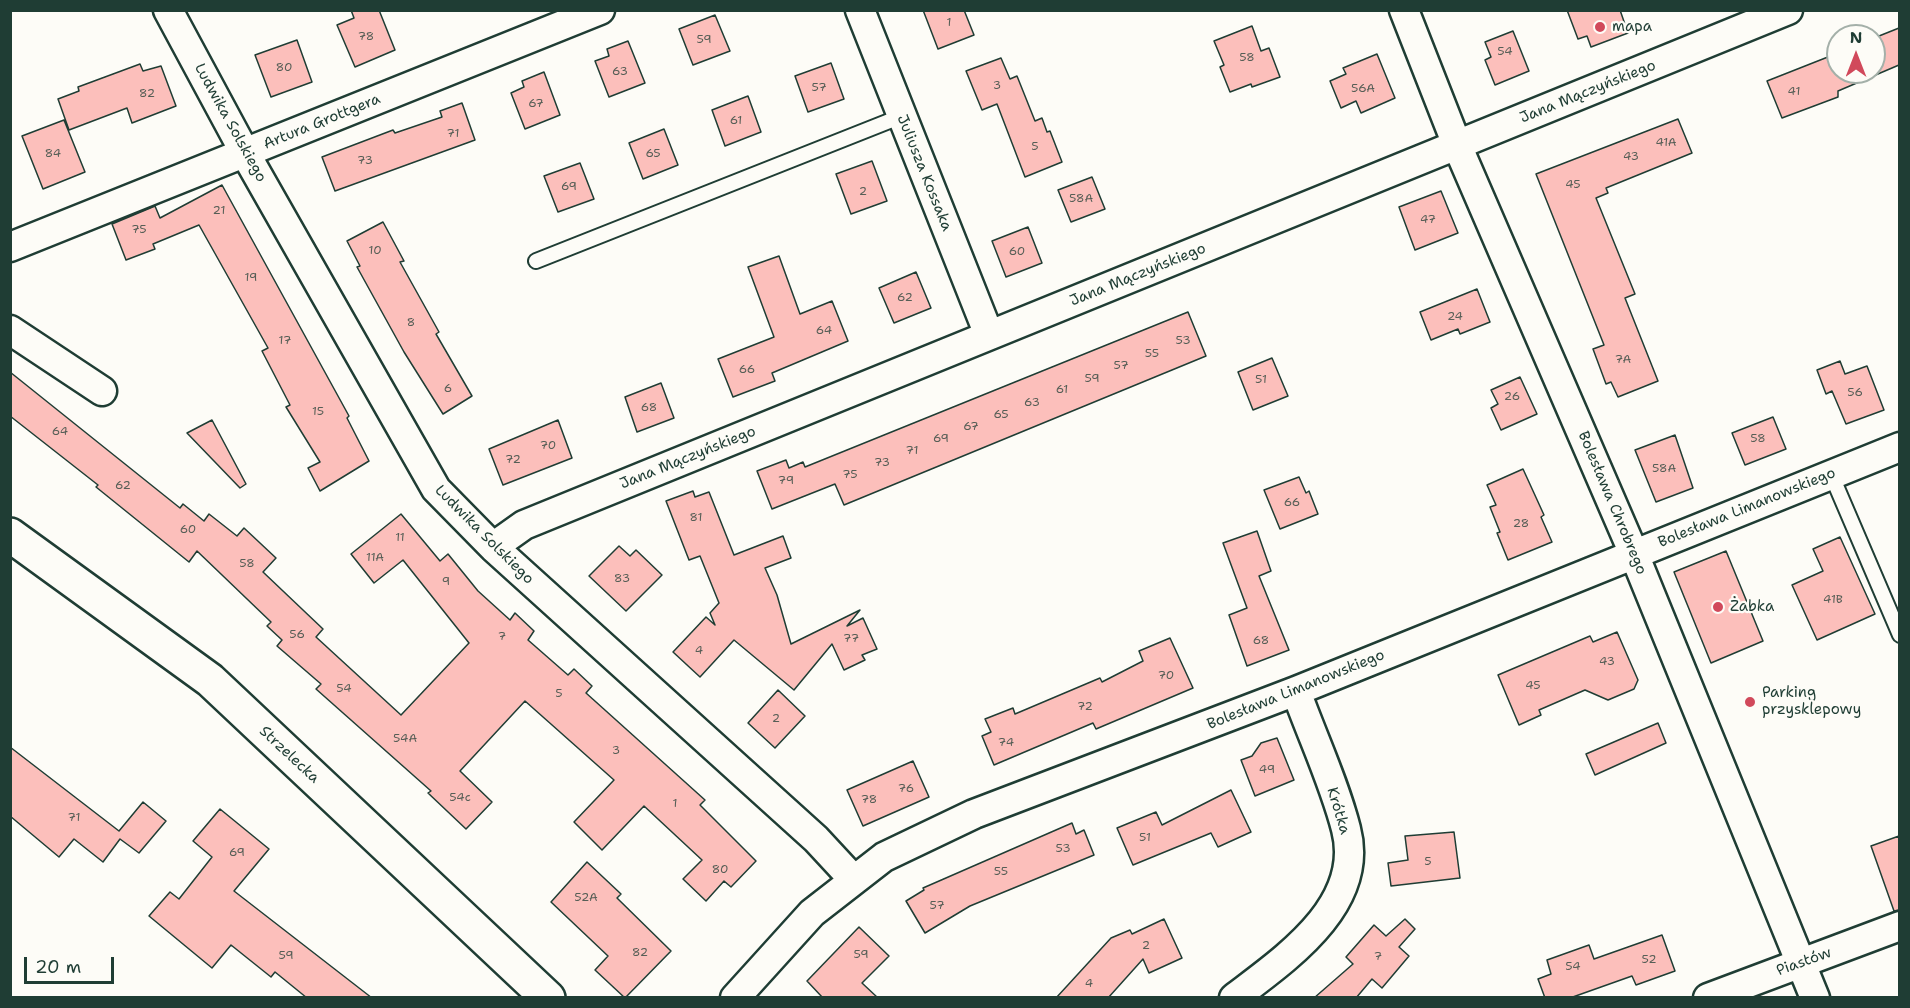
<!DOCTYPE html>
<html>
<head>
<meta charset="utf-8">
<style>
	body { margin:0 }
	#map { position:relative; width:1910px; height:1008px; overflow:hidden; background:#fdfcf7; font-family:"Shantell Sans",sans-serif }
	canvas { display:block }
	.frame { position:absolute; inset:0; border:12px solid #1f3d34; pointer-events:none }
	.north { position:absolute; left:1826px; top:24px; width:60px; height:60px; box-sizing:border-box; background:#fdfcf7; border:2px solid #a4b0a9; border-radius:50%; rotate:0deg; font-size:16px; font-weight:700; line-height:24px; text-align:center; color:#1f3d34 }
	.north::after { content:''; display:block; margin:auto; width:21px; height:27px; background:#d1495b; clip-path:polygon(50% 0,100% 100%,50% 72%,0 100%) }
	.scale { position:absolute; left:24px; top:957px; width:90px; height:27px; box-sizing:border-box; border:3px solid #1f3d34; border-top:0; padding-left:8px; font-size:18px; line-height:21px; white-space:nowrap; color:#1f3d34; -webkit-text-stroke:4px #fdfcf7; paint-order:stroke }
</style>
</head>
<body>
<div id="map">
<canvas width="1910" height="1008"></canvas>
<div class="frame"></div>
<div class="north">N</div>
<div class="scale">20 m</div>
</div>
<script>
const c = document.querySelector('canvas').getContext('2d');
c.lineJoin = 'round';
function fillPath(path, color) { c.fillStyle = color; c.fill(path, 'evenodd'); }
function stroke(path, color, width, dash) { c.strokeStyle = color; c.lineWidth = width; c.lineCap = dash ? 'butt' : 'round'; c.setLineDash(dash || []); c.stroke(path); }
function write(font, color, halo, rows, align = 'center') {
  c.font = font + ' "Shantell Sans",sans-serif'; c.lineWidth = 4.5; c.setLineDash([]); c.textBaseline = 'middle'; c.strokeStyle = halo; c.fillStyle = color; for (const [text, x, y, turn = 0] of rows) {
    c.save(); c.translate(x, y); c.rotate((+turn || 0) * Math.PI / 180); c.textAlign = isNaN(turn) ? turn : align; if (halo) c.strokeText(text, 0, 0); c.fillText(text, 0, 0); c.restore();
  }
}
const building = new Path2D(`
	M351 10H379L395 50 355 67 337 25 354 18Z
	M923 10H964L974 35 938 49Z
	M1567 10H1620L1628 33 1591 47 1587 36 1578 39Z
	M715 15 730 51 693 65 679 29Z
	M1252 26 1261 51 1269 48 1280 77 1252 87 1251 84 1230 92 1220 67 1224 65 1214 41Z
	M1899 28V65L1838 91V97L1782 118 1767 81 1838 53V72H1874V38Z
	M1513 31 1529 71 1495 85 1485 60 1491 57 1485 42Z
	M297 40 312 82 271 97 255 55Z
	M628 41 645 83 609 97 595 61 609 56 607 49Z
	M1377 54 1395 98 1361 113 1356 101 1341 108 1330 81 1346 74 1343 68Z
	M1001 58 1010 79 1017 76 1035 121 1042 118 1047 132 1050 131 1062 162 1025 177 997 104 982 110 966 71Z
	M831 63 844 99 808 112 795 76Z
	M140 64 143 71 161 66 176 106 132 123 127 108 69 130 58 99 79 91 78 87Z
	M544 72 560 115 525 129 511 93 524 87 522 81Z
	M748 96 761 132 725 146 712 110Z
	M462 103 475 140 335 191 322 157 393 130 395 133 442 117 440 111Z
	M1678 119 1692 153 1606 188 1608 193 1596 198 1635 294 1625 298 1658 381 1618 397 1611 382 1606 384 1593 349 1604 345 1536 174Z
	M64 120 85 172 43 189 22 136Z
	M664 129 678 165 643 179 629 143Z
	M872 161 887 201 851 214 836 174Z
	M580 163 594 199 558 212 544 176Z
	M1092 177 1105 209 1071 222 1058 190Z
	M222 185 349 416 347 418 369 461 320 491 308 468 320 462 286 407 290 405 262 351 268 348 199 225 153 244 155 249 126 260 112 224 155 206 160 218Z
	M1441 191 1458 233 1415 250 1399 207Z
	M383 222 404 261 400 262 439 332 436 334 472 396 443 414 404 352 357 267 360 266 347 241Z
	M1028 227 1042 263 1006 277 992 241Z
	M779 256 800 314 832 301 848 341 772 373 775 381 733 397 718 359 774 337 748 267Z
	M916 272 931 308 894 323 879 288Z
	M1477 289 1490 322 1460 334 1458 329 1431 340 1420 312Z
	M1188 312 1206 356 844 505 835 484 772 509 757 471 786 460 789 468 803 462 805 467Z
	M1272 358 1288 396 1253 410 1238 372Z
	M1840 361 1845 374 1867 366 1884 410 1846 424 1832 391 1826 394 1817 370Z
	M10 372 180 508 183 504 204 521 209 514 237 536 244 528 276 558 263 572 323 629 316 637 401 715 469 643 403 560 374 583 351 554 401 514 440 561 448 554 478 591 510 620 515 613 534 631 528 640 568 675 574 669 592 686 586 693 705 800 700 805 756 861 731 887 724 881 706 901 683 879 702 860 644 806 602 850 574 822 614 780 525 701 460 771 492 802 466 829 428 793 431 791 316 689 321 684 277 646 282 640 267 626 271 622 197 551 189 562 96 487 98 485 10 416Z
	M1520 377 1537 414 1501 430 1491 408 1498 404 1491 390Z
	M661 383 674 418 637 432 625 397Z
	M1773 417 1786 449 1745 465 1732 433Z
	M212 420 246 484 240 488 187 433Z
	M558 420 572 458 503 485 489 449Z
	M1675 435 1693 488 1656 502 1635 450Z
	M1523 469 1544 515 1541 517 1552 542 1508 560 1497 533 1500 532 1490 507 1496 505 1487 485Z
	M1299 477 1306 493 1309 491 1318 514 1280 529 1264 490Z
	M693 491 695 497 709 492 734 555 783 536 791 558 765 568 777 595 791 644 860 610 847 626 863 618 877 649 862 655 865 660 844 670 832 644 794 690 734 640 700 677 673 652 706 617 715 625 710 613 719 603 700 556 689 560 666 501Z
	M1257 531 1271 571 1259 576 1289 650 1247 666 1229 615 1247 608 1223 543Z
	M1840 537 1875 614 1817 640 1792 585 1823 571 1813 549Z
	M619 546 630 556 636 550 662 575 626 611 589 576Z
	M1726 551 1763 641 1711 663 1674 572Z
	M1617 632 1638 680 1634 689 1608 700 1585 690 1539 710 1541 715 1519 725 1498 675 1590 636 1593 642Z
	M1170 638 1193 688 1096 729 1093 723 994 765 982 736 991 732 985 719 1013 708 1015 714 1100 678 1102 682 1143 661 1139 651Z
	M778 690 805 716 775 748 748 723Z
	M1658 723 1666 743 1595 775 1586 754Z
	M1277 738 1294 780 1255 796 1241 760 1252 756 1261 743Z
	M10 747 119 831 143 802 166 821 139 853 120 839 103 862 74 839 59 857 10 816Z
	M913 761 929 797 863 826 847 790Z
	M1231 790 1251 832 1218 847 1211 833 1133 865 1117 828 1156 812 1162 825Z
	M220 809 269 849 234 891 372 998H307L275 972 271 977 231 945 212 968 149 916 170 892 179 899 212 857 193 841Z
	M1072 823 1076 834 1084 830 1094 855 970 906 925 933 906 901 924 890 923 888Z
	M1454 832 1460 878 1391 886 1388 863 1408 860 1405 836Z
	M1899 836V910L1894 911 1871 846Z
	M587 862 621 894 617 898 671 951 625 998 595 970 608 956 551 902Z
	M1164 919 1182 958 1149 973 1143 959 1108 998H1056L1111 938 1130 930 1132 934Z
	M1405 919 1415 929 1399 947 1409 956 1382 988 1372 979 1356 998H1314L1353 964 1346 957 1374 925 1386 936Z
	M859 927 889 956 862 983 878 998H823L807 981Z
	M1662 935 1675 971 1636 985 1632 976 1570 998H1545L1538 979 1551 974 1547 960 1589 945 1594 959Z`);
fillPath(building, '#fcbfbb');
stroke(building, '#1f3d34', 1.5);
const service = new Path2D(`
	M536 261 902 116
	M1831 474 1900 635`);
const minor = new Path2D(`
	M168 10 245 153 436 489 493 547 816 839 854 880
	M860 10 989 335
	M1404 10 1457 145 1634 554 1815 998
	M10 247 600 10
	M10 330 102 391
	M493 547 524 525 1788 10
	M735 998 812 913 884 857 974 814 1296 691 1900 447
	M1234 998C1285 959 1366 905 1346 829 1334 782 1312 736 1296 691
	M1708 998 1900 926`);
const tertiary = new Path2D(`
	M10 535 210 680 548 998`);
stroke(service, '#1f3d34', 18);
stroke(minor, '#1f3d34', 33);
stroke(tertiary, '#1f3d34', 38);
stroke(service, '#fdfcf7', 14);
stroke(minor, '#fdfcf7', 28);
stroke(tertiary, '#fdfcf7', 33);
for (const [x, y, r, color] of [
	[1600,27,6,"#d1495b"],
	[1718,607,6,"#d1495b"],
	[1750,702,6,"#d1495b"]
]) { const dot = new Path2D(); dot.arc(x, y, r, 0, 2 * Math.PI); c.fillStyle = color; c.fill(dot); stroke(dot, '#fdfcf7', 2); }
write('12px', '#565e56', null, [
	["1",949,23],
	["78",366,37],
	["59",704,40],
	["54",1505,52],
	["58",1247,58],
	["80",284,68],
	["63",620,72],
	["3",997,86],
	["57",819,88],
	["56A",1363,89],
	["41",1794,92],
	["82",147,94],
	["67",536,104],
	["61",736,121],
	["71",453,134],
	["41A",1666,143],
	["5",1035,147],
	["84",53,154],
	["65",653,154],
	["43",1631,157],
	["73",365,161],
	["45",1573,185],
	["69",569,187],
	["2",863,192],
	["58A",1081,199],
	["21",219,211],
	["47",1428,220],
	["75",139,230],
	["10",375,251],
	["60",1017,252],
	["19",251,278],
	["62",905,298],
	["24",1455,317],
	["8",411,323],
	["64",824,331],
	["17",285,341],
	["53",1183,341],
	["55",1152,354],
	["7A",1623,360],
	["57",1121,366],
	["66",747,370],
	["59",1092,379],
	["51",1261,380],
	["6",448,389],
	["61",1062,390],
	["56",1855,393],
	["26",1512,397],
	["63",1032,403],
	["68",649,408],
	["15",318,412],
	["65",1001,415],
	["67",971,427],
	["64",60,432],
	["69",941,439],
	["58",1758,439],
	["70",548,446],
	["71",912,451],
	["72",513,460],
	["73",882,463],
	["58A",1664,469],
	["75",850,475],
	["79",786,481],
	["62",123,486],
	["66",1292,503],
	["81",696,518],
	["28",1521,524],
	["60",188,530],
	["11",400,538],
	["11A",375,558],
	["58",247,564],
	["83",622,579],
	["9",446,582],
	["41B",1833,600],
	["56",297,635],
	["7",502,637],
	["77",851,639],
	["68",1261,641],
	["4",699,651],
	["43",1607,662],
	["70",1166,676],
	["45",1533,686],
	["54",344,689],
	["5",559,694],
	["72",1085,707],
	["2",776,719],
	["54A",405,739],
	["74",1006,743],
	["3",616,751],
	["49",1267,770],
	["76",906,789],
	["54c",460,798],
	["78",869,800],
	["1",675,804],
	["71",74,818],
	["51",1145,838],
	["53",1063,849],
	["69",237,853],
	["5",1428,862],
	["80",720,870],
	["55",1001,872],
	["52A",586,898],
	["57",937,906],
	["2",1146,946],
	["82",640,953],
	["59",861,955],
	["59",286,956],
	["7",1378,957],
	["52",1649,960],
	["54",1573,967],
	["4",1089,984]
]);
write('15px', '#1f3d34', '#fdfcf7', [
	["mapa",1612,27],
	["Żabka",1730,607],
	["Parking",1762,693],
	["przysklepowy",1762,710]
], 'left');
write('15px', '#1f3d34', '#fdfcf7', [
	["Jana Mączyńskiego",1588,92,-22],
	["Artura Grottgera",322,122,-22],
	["Ludwika Solskiego",230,123,61],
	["Juliusza Kossaka",924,173,68],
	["Jana Mączyńskiego",1138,275,-22],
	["Jana Mączyńskiego",688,458,-22],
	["Bolesława Chrobrego",1612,503,67],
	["Bolesława Limanowskiego",1747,508,-22],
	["Ludwika Solskiego",484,535,45],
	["Bolesława Limanowskiego",1296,690,-22],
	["Strzelecka",289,755,43],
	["Krótka",1338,811,73],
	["Piastów",1804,962,-20]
]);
</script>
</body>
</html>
